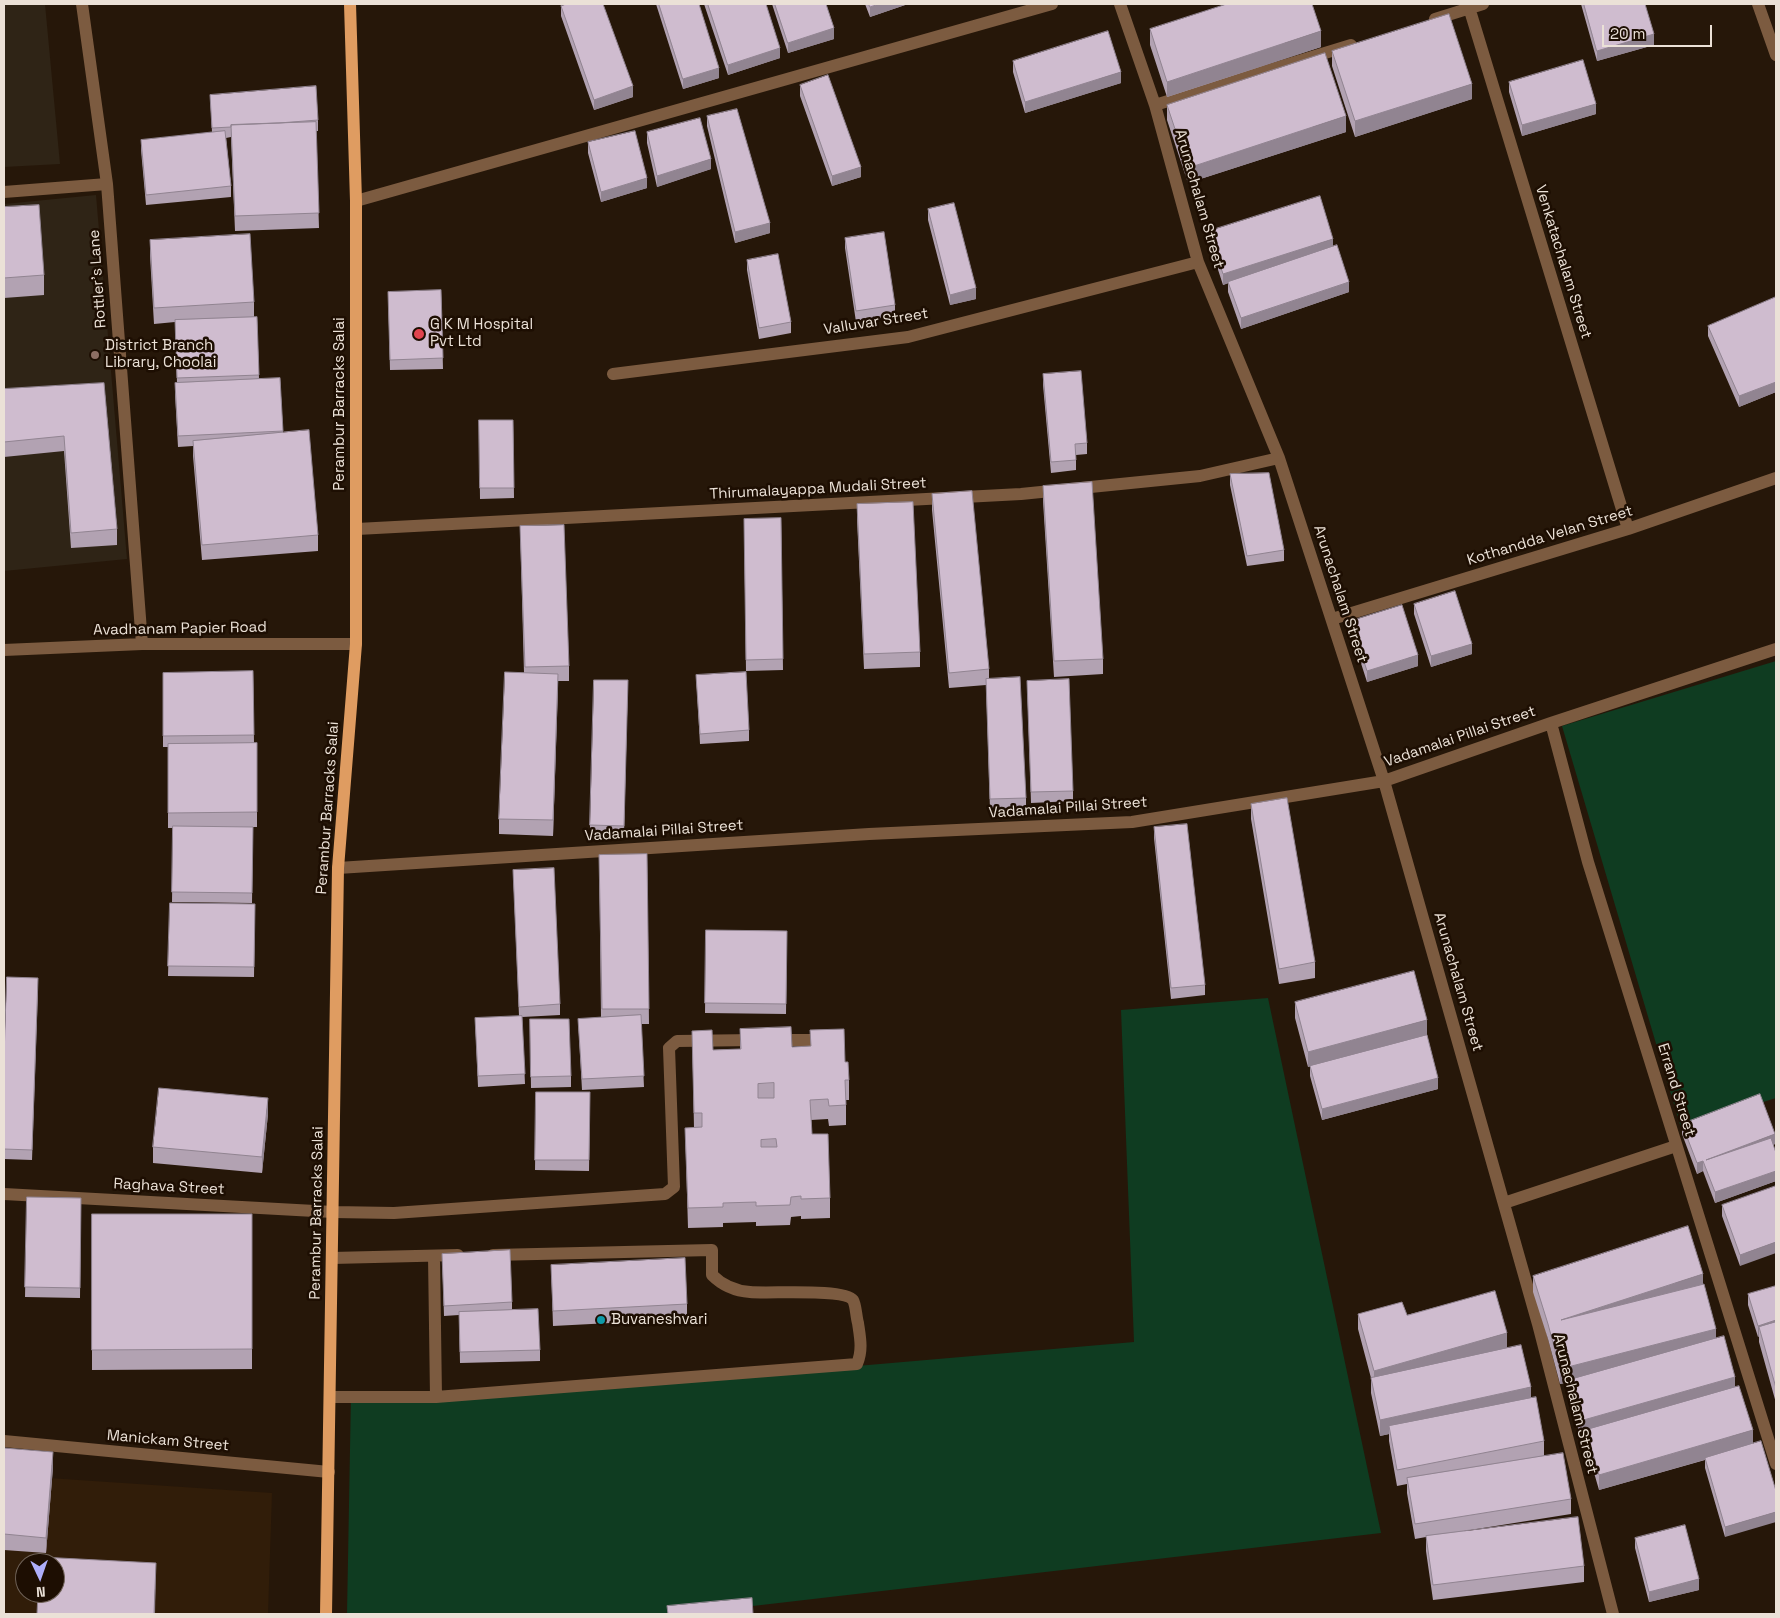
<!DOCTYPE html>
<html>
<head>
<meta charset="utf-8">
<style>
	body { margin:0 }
	#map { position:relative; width:1780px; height:1618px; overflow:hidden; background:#261709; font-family:"Space Grotesk",sans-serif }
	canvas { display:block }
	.frame { position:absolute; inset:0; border:5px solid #ebe1d7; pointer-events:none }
	.north { position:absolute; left:15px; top:1553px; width:50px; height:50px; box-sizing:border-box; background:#1d0e02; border:1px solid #6f6257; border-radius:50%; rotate:177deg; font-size:14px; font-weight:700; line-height:20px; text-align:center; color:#ebe1d7 }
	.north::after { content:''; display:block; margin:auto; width:18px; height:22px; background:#aeaefa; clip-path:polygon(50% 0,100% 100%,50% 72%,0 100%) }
	.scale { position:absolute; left:1602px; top:25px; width:110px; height:22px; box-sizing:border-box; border:2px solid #ebe1d7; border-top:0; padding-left:6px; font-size:15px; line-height:18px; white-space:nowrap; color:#ebe1d7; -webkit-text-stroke:4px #1d0e02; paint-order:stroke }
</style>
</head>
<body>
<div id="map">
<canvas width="1780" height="1618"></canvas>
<div class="frame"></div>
<div class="north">N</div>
<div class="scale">20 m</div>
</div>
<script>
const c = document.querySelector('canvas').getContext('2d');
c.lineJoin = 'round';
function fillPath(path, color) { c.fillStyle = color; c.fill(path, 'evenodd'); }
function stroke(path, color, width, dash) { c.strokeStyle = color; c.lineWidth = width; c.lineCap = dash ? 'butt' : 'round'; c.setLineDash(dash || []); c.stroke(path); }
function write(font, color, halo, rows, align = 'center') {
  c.font = font + ' "Space Grotesk",sans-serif'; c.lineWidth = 5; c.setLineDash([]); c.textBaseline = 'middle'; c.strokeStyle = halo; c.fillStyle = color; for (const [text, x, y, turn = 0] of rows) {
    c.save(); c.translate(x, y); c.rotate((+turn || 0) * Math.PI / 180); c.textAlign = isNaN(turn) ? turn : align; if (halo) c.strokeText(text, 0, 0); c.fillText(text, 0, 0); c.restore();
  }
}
fillPath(new Path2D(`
	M4 1475 272 1493 268 1614H4ZM25 1563H55V1593H25Z`), '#311d09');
fillPath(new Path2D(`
	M4 4H45L60 164 4 167Z
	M96 195 127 559 4 571V204Z`), '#2f2416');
fillPath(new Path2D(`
	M1776 661V1098L1681 1128 1562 726Z
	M1268 998 1381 1533 684 1614H347L351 1394 435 1398 857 1366 1134 1342 1121 1010Z`), '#0f3c21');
stroke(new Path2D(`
	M82 4 107 184 142 644
	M1120 4 1155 105 1198 262 1279 458 1384 781 1538 1324 1613 1614
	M1468 4 1628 529
	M1758 4 1776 55
	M1435 19 1483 4
	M1155 105 1351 45
	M4 192 107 184
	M356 201 1052 4
	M613 374 908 337 1198 262
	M357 529 1021 494 1200 476 1279 458
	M1332 619 1628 529 1776 478
	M4 650 142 644H356
	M1551 723 1588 862 1776 1464
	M338 868 869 834 1132 822 1384 781 1551 723 1776 649
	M776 1040H825
	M4 1194 333 1212 394 1213 665 1194 674 1187 669 1048 677 1041 756 1040
	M1504 1203 1676 1146
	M332 1258 458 1255
	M330 1397H436L434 1256
	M436 1397 857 1364C863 1350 860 1337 858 1323 856 1316 856 1305 853 1300 844 1288 768 1294 750 1292 736 1291 722 1285 712 1275V1250L493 1255
	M4 1441 329 1472`), '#7c5b40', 12);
stroke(new Path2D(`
	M326 1614 338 868 356 644V201L350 4`), '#df9c61', 12);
fillPath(new Path2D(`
	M656 4H699L719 78 683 89Z
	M704 4H766L780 58 728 75Z
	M772 4H826L834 39 788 53Z
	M865 4H908L870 17Z
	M1581 4H1645L1654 45 1597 61Z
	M561 6 633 97 594 110 561 16Z
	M1150 29 1321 47 1167 97 1150 45Z
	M1332 51 1472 99 1355 137 1332 66Z
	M1013 61 1121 83 1025 113 1013 72Z
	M1509 82 1596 114 1522 136 1509 92Z
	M800 85 861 177 832 186 800 96Z
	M210 95 318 120V131H316L319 228 235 231 231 137 226 138 231 186V197L146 205 141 150V140L212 132Z
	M1167 105 1346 132 1188 183 1167 120Z
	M707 116 770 233 735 243 707 126Z
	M647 132 711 169 657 187 647 143Z
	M588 142 647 188 601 202 588 153Z
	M4 207 44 275V295L4 298Z
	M928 209 976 299 950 305 928 220Z
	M1209 231 1333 246 1349 292 1241 329 1228 292V283L1223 285 1209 242Z
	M845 238 895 305V316L856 322 845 248Z
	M150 240 254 302V317H257L259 379 280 378 283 433 318 535V551L202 560 193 456V446L178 447 175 394V383H177L175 322 154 324 150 256Z
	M747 260 791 322V333L759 339 747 270Z
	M441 290 443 369 390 370 388 292Z
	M1776 297V392L1739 407 1708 336V326Z
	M1043 374 1087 443V454L1076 455V470L1051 473 1043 385Z
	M104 383 117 529V545L71 548 64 451 4 457V389Z
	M479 420H513L514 498 480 499Z
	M1230 474 1284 550V561L1247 566 1230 485Z
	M1043 486 1103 659V674L1054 677 1043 501Z
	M932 494 989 669V678L1026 798V809L990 810 986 685 949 688 932 510Z
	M857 504 920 652V667L864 669 857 519Z
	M781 518 783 670 746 671 744 519Z
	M520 526 569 666V681H558L553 836 499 834V819L524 673Z
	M1414 604 1472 654 1431 667 1414 614Z
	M1351 621 1418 666 1367 682 1351 632Z
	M253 671 254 743H257V827H251H253L252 903 172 902 173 828H168V747H163V673Z
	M696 675 749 730V741L700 744Z
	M628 680 624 836H590V825Z
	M1027 681 1073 791V801L1031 803Z
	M1251 804 1315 962V978L1279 984 1251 819Z
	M1154 827 1205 985V995L1171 999 1154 838Z
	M647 854 649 1024H641L644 1087 582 1090 578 1019 601 1017 599 855Z
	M513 870 560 1004V1015L522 1017 525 1084 478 1087 475 1018 519 1016Z
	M170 903 255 904 254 977 168 976Z
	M706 930 787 931 786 1014 705 1013Z
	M38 989 32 1160 4 1159V1057Z
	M1295 1002 1427 1035 1438 1089 1322 1120 1310 1076V1066L1308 1067 1295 1018Z
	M530 1019 571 1076V1087L531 1088Z
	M740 1029 792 1047 845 1062 849 1080V1100H846V1125L829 1126 828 1119 811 1120 812 1134 830 1198V1218L801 1219V1216L791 1217 790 1225 756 1226V1222L723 1223V1227L688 1228 685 1128H694L692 1031 713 1050 740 1049Z
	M536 1092H590L589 1171 535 1170Z
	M268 1114 262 1173 153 1163V1147Z
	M1682 1124 1775 1144 1773 1145 1776 1153V1181L1715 1203 1703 1171 1697 1174 1682 1134Z
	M1776 1186 1740 1266 1722 1216V1205Z
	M27 1197 81 1198 80 1298 25 1297Z
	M92 1214H252V1369L92 1370Z
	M442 1254 512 1302V1310L540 1350V1361L460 1363 459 1315 444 1316Z
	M551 1265 687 1304V1319L553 1326Z
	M1533 1276 1703 1284 1716 1339 1735 1377 1725 1537 1705 1468V1460L1599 1490 1586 1445V1434L1580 1436 1569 1395V1382L1560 1384 1548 1339 1533 1292Z
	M1776 1286V1403L1759 1342V1336L1758 1337 1748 1305V1294Z
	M1358 1314 1407 1315 1507 1348 1531 1398 1544 1441V1456L1571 1499V1514L1464 1531 1584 1566V1582L1433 1600 1426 1551V1537L1415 1539 1407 1493V1484L1397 1486 1389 1441V1434L1380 1436 1371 1393V1378L1358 1329Z
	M4 1448 53 1467 46 1553 4 1550Z
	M1635 1538 1699 1590 1649 1602 1635 1548Z`), '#b2a2b2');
fillPath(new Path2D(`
	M879 4H908L870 17V7Z
	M834 28V39L788 53V43Z
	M1321 31V47L1167 97V82Z
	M1654 34V45L1597 61V51Z
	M780 48V58L728 75V65Z
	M719 68V78L683 89V79Z
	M1121 72V83L1025 113V102Z
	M1472 84V99L1355 137V121Z
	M633 86V97L594 110V100Z
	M1596 104V114L1522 136V125Z
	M1346 116V132L1188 183V168Z
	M711 159V169L657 187V176Z
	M861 167V177L832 186V176Z
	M647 178V188L601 202V192Z
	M770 223V233L735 243V232Z
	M1333 239V249L1223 285V274Z
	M1349 282V292L1241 329V318Z
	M976 288V299L950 305V295Z
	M1776 382V392L1739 407V396Z
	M1472 644V654L1431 667V656Z
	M1418 655V666L1367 682V671Z
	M558 674V689L553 836V820Z
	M1427 1020V1036L1308 1067V1052Z
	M1438 1078V1089L1322 1120V1109Z
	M268 1098V1114L262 1173V1157Z
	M1775 1134V1144L1706 1170V1160Z
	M1703 1161V1171L1697 1174V1163Z
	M1776 1171V1181L1715 1203V1192Z
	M1776 1242V1253L1740 1266V1255Z
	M1703 1274V1289L1561 1320Z
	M1776 1320V1331L1759 1327V1336L1758 1337V1326Z
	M1716 1329V1344L1569 1380V1382L1560 1384V1369Z
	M1507 1333V1349L1374 1386V1371Z
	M1735 1377V1393L1586 1430V1434L1580 1436V1421Z
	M1531 1387V1402L1389 1426V1434L1380 1436V1420Z
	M1753 1430V1446L1599 1490V1475Z
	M53 1452V1467L46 1553V1538Z
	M1776 1512V1522L1725 1537V1527Z
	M156 1563 155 1614H154Z
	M1699 1579V1590L1649 1602V1592Z`), '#918491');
const building = new Path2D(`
	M567 4H603L633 86 594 100 561 6Z
	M659 4H699L719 68 683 79Z
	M708 4H766L780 48 728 65Z
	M775 4H826L834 28 788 43Z
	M869 4H879L870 7Z
	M1227 4H1312L1321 31 1167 82 1150 29Z
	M1584 4H1645L1654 34 1597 51Z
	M1449 14 1472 84 1355 121 1332 51Z
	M1108 31 1121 72 1025 102 1013 61Z
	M1325 53 1346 116 1188 168 1167 105Z
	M1583 60 1596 104 1522 125 1509 82Z
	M828 75 861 167 832 176 800 85Z
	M316 86 318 120 279 123 231 125V127L212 128 210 95Z
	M737 109 770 223 735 232 707 116Z
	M700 118 711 159 657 176 647 132Z
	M316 122 319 213 235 216 231 125Z
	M225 131 231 186 146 195 141 140Z
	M635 131 647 178 601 192 588 142Z
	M1320 196 1333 239 1223 274 1209 231Z
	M954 203 976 288 950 295 928 209Z
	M39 205 44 275 4 278V207Z
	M884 232 895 305 856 311 845 238Z
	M250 234 254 302 154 308 150 240Z
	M1337 245 1349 282 1241 318 1228 282Z
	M778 254 791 322 759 328 747 260Z
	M441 290 443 358 390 360 388 292Z
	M1776 297V382L1739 396 1708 326Z
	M257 317 259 375 177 378 175 320Z
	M1081 371 1087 443 1075 444 1076 460 1051 462 1043 374Z
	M280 378 283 431 178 436 175 383Z
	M104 383 117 529 71 533 64 436 4 442V389Z
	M479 420H513L514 488H480Z
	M309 430 318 535 202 545 193 441Z
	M1269 473 1284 550 1247 556 1230 474Z
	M1092 482 1103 659 1054 661 1043 486Z
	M972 491 989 669 949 673 932 494Z
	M913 502 920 652 864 654 857 504Z
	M781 518 783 659 746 660 744 519Z
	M564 525 569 666 525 667 520 526Z
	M1455 591 1472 644 1431 656 1414 604Z
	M1402 605 1418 655 1367 671 1351 621Z
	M253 671 254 735 163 736V673Z
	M505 672 558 674 553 820 499 819Z
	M746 672 749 730 700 734 696 675Z
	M1020 677 1026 798 990 799 986 679Z
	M1069 679 1073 791 1031 792 1027 681Z
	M594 680H628L624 826 590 825Z
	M257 743V812L168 813V744Z
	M1287 798 1315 962 1279 969 1251 804Z
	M1187 824 1205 985 1171 988 1154 827Z
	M173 826 253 827 252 893 172 892Z
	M647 854 649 1009H602L599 855Z
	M554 868 560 1004 519 1007 513 870Z
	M170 903 255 904 254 967 168 966Z
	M706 930 787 931 786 1004 705 1003Z
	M1414 971 1427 1020 1308 1052 1295 1002Z
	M7 977 38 978 32 1150 4 1149V1057Z
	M641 1015 644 1076 582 1079 578 1019Z
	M522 1016 525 1074 478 1076 475 1018Z
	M530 1019H569L571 1076 531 1077Z
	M791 1027 792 1047 811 1046 810 1030 844 1029 845 1062H848L849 1080H845L846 1105 829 1106 828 1099 810 1100 812 1134H828L830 1198 801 1199V1196L791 1197 790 1205 756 1206V1202L723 1203V1207L688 1208 685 1128 702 1127V1113H694L692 1031 712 1030 713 1050 741 1049 740 1029ZM774 1083V1098H758V1084ZM776 1139 777 1147H761V1140Z
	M1427 1035 1438 1078 1322 1109 1310 1066Z
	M159 1088 268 1098 262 1157 153 1147Z
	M536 1092H590L589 1160H535Z
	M1760 1094 1775 1134 1706 1160 1771 1138 1776 1153V1171L1715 1192 1703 1161 1697 1163 1682 1124Z
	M1776 1186V1242L1740 1255 1722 1205Z
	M27 1197 81 1198 80 1288 25 1287Z
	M92 1214H252V1349L92 1350Z
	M1688 1226 1703 1274 1561 1320 1704 1284 1716 1329 1560 1369 1548 1324 1533 1276Z
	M510 1250 512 1302 444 1306 442 1254Z
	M685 1258 687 1304 553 1311 551 1265Z
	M1776 1286V1320L1758 1326 1748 1294Z
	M1495 1291 1507 1333 1374 1371 1358 1314 1402 1302 1407 1315Z
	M538 1309 540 1350 460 1352 459 1312Z
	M1776 1322V1388L1759 1327Z
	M1724 1336 1735 1377 1580 1421 1569 1380Z
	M1521 1345 1531 1387 1380 1420 1371 1378Z
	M1739 1386 1753 1430 1599 1475 1586 1430Z
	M1536 1397 1544 1441 1397 1470 1389 1426Z
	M1761 1441 1776 1491V1512L1725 1527 1705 1458Z
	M4 1448 53 1452 46 1538 4 1534Z
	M1563 1453 1571 1499 1415 1524 1407 1478Z
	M1578 1517 1584 1566 1433 1585 1426 1536Z
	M1685 1525 1699 1579 1649 1592 1635 1538Z
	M40 1557 156 1563 154 1614H37L38 1593H55V1563H40Z
	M752 1598 753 1614H668L667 1606Z`);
fillPath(building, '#cfbccf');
stroke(building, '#918491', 1);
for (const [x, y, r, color] of [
	[419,334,6,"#e0444e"],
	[95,355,5,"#8d6e63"],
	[601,1320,5,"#0f9aa8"]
]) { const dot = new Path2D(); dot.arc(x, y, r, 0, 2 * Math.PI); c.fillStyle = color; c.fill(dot); stroke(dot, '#1d0e02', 2); }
write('15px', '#ebe1d7', '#1d0e02', [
	["Arunachalam Street",1199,199,74],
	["Venkatachalam Street",1563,262,73],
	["Rottler's Lane",98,279,-94],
	["Valluvar Street",876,322,-9],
	["Perambur Barracks Salai",340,404,-90],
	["Thirumalayappa Mudali Street",818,489,-3],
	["Kothandda Velan Street",1550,536,-17],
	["Arunachalam Street",1340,594,72],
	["Avadhanam Papier Road",180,629,-1],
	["Vadamalai Pillai Street",1460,737,-19],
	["Perambur Barracks Salai",328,808,-86],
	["Vadamalai Pillai Street",1068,808,-4],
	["Vadamalai Pillai Street",664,831,-4],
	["Arunachalam Street",1458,982,74],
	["Errand Street",1676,1090,73],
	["Raghava Street",169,1187,3],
	["Perambur Barracks Salai",317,1213,-89],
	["Arunachalam Street",1575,1404,76],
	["Manickam Street",168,1441,5]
]);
write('15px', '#ebe1d7', '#1d0e02', [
	["G K M Hospital",430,325],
	["Pvt Ltd",430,342],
	["District Branch",105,346],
	["Library, Choolai",105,363],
	["Buvaneshvari",611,1320]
], 'left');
</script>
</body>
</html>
